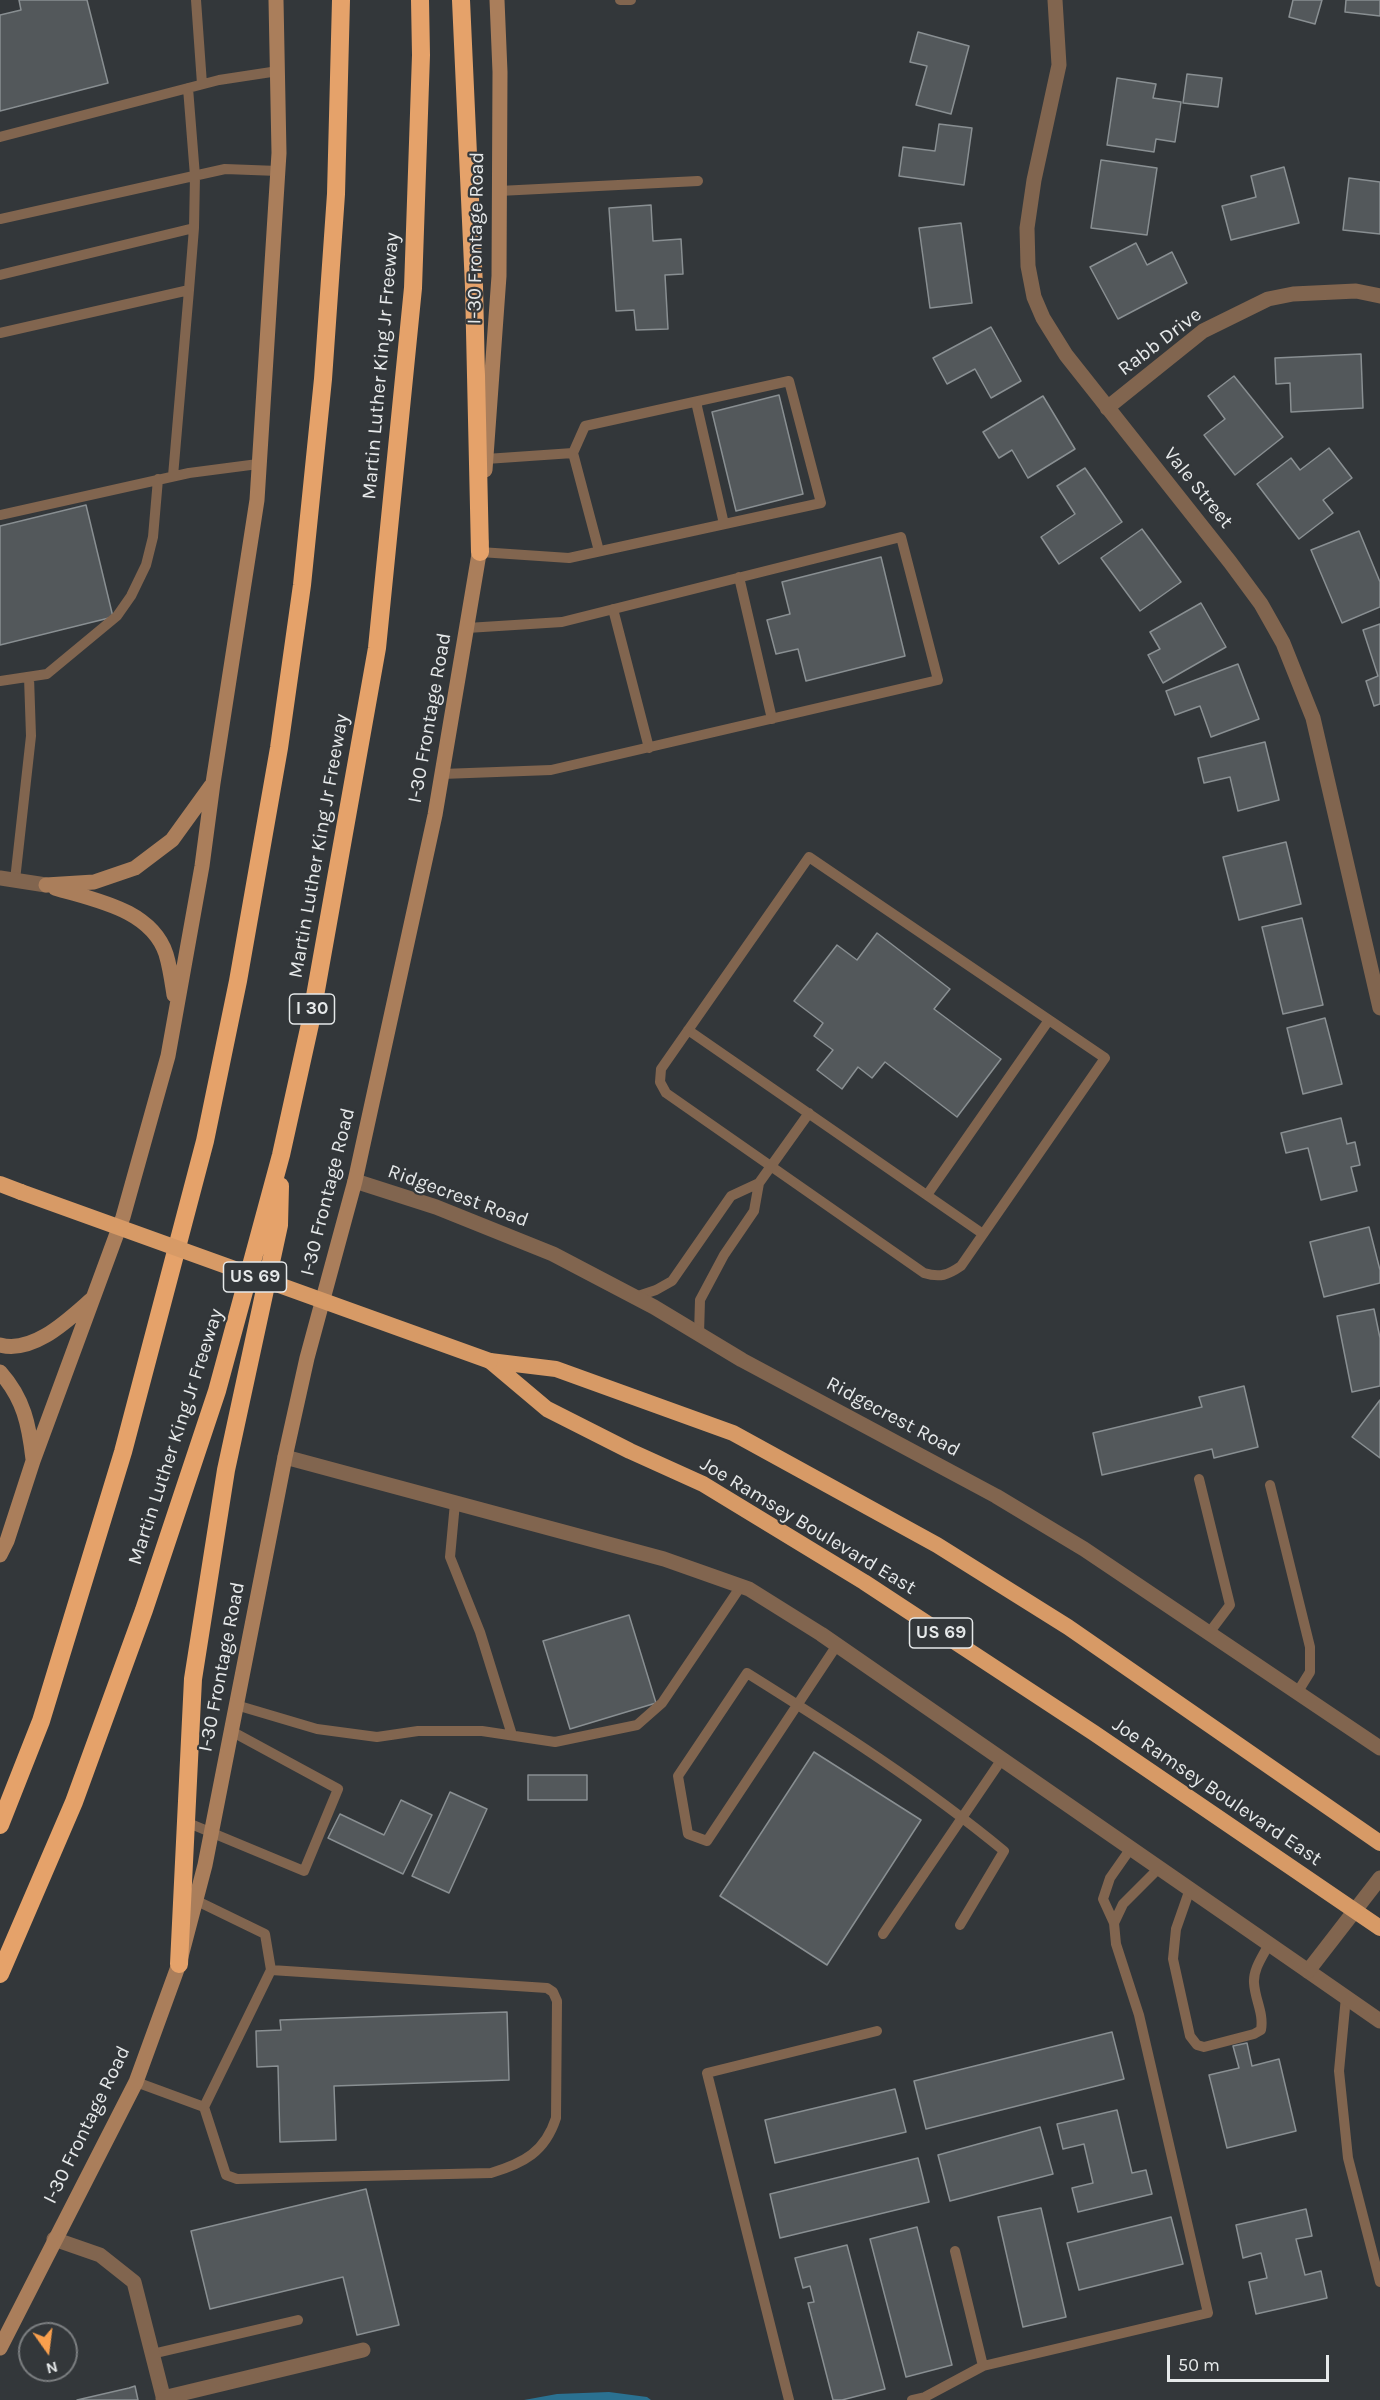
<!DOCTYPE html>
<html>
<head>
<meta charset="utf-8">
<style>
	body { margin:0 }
	#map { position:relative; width:1380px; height:2400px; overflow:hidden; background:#33373a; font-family:Karla,sans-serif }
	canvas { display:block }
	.north { position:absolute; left:18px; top:2322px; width:60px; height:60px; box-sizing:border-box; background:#33373a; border:2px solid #7b7e80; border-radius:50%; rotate:166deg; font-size:16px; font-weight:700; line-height:24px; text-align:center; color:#e6e9ea }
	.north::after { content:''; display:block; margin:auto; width:21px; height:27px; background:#f99f4d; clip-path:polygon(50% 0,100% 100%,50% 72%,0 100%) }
	.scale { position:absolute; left:1167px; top:2355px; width:162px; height:27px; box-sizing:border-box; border:3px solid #e6e9ea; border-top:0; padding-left:8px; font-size:18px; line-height:21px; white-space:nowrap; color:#e6e9ea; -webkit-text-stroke:4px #33373a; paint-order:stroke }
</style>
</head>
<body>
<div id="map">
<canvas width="1380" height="2400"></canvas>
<div class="north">N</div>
<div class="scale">50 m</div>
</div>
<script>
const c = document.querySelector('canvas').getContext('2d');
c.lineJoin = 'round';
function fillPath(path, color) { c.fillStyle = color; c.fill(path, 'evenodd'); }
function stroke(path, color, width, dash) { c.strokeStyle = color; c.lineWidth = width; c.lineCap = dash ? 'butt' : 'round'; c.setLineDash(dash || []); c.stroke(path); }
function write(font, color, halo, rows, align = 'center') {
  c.font = font + ' Karla,sans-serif'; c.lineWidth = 4.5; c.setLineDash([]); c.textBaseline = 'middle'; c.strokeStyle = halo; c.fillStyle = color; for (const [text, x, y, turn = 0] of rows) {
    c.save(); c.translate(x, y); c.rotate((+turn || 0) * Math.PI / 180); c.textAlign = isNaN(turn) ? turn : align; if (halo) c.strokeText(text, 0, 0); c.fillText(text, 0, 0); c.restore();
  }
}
fillPath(new Path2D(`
	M609 2392 647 2397 651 2400H524L557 2394Z`), '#2a7191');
const building = new Path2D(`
	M19 0H87L108 83 0 111V15L21 10Z
	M1293 0H1322L1315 24 1289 17Z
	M1346 0H1380V16L1345 12Z
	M918 32 969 46 951 114 916 105 927 66 910 62Z
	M1187 74 1222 78 1218 107 1183 103Z
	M1117 78 1156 84 1153 98 1181 102 1175 142 1156 139 1154 152 1107 145Z
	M939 124 972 128 964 185 899 176 903 147 935 151Z
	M1101 160 1157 168 1147 235 1091 228Z
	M1284 167 1299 223 1231 240 1222 206 1256 197 1251 176Z
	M1349 178 1380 182V234L1343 230Z
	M651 205 653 241 681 239 683 274 665 275 668 329 636 330 634 310 616 311 609 208Z
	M961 223 972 303 930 308 919 228Z
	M1136 243 1147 265 1172 252 1187 283 1118 319 1090 267Z
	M991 327 1021 381 991 398 975 369 947 384 933 358Z
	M1361 354 1363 408 1291 412 1290 383 1276 384 1275 358Z
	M1234 376 1283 437 1235 475 1204 435 1225 419 1208 396Z
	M779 395 803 494 736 511 712 412Z
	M1043 396 1075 449 1028 478 1012 450 999 458 983 432Z
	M1329 448 1352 478 1323 500 1333 513 1299 539 1257 484 1291 458 1300 470Z
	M1085 468 1122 522 1059 564 1041 537 1075 514 1057 486Z
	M86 505 113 617 0 645V526Z
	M1142 529 1181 582 1140 611 1101 558Z
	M1359 531 1380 582V607L1342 623 1311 550Z
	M881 557 905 656 806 681 798 649 776 654 767 620 790 614 782 582Z
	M1201 603 1226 647 1163 683 1148 655 1160 649 1150 632Z
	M1380 624V704L1374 706 1366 681 1378 676 1363 630Z
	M1238 664 1259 719 1211 737 1200 706 1175 715 1166 691Z
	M1265 742 1279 800 1238 811 1230 777 1204 783 1198 758Z
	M1286 842 1301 904 1239 920 1223 857Z
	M1302 918 1323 1005 1283 1014 1262 927Z
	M877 933 950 989 934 1009 1001 1059 957 1117 885 1062 872 1078 858 1067 842 1089 817 1070 833 1050 814 1036 823 1023 794 1001 837 945 857 960Z
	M1325 1018 1342 1084 1303 1094 1287 1028Z
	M1341 1118 1347 1144 1355 1142 1360 1165 1351 1167 1357 1191 1321 1200 1308 1148 1286 1153 1281 1133Z
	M1369 1227 1380 1270V1283L1324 1297 1310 1242Z
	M1374 1309 1380 1338V1386L1352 1392 1337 1316Z
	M1244 1386 1258 1447 1214 1458 1212 1449 1102 1475 1093 1433 1202 1407 1199 1397Z
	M1380 1400V1458L1352 1437Z
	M629 1615 656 1703 570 1729 543 1641Z
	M814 1752 921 1820 827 1965 720 1896Z
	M528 1775H587V1800H528Z
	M450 1792 487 1809 449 1893 412 1876Z
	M401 1800 432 1815 403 1874 328 1838 340 1814 384 1835Z
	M507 2012 509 2080 334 2086 336 2140 280 2142 278 2066 257 2067 256 2031 281 2030 280 2020Z
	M1112 2032 1124 2079 926 2129 914 2081Z
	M1247 2043 1252 2066 1279 2059 1296 2131 1227 2148 1209 2075 1239 2068 1233 2046Z
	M895 2089 906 2132 775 2163 765 2120Z
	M1117 2110 1132 2173 1146 2170 1152 2194 1078 2212 1072 2188 1093 2183 1084 2144 1063 2149 1057 2124Z
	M1040 2127 1053 2174 950 2201 938 2155Z
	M918 2158 929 2202 780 2238 770 2194Z
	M366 2189 399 2325 357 2335 343 2277 210 2309 191 2231Z
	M1041 2208 1066 2317 1023 2327 998 2217Z
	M1306 2209 1312 2236 1296 2239 1305 2275 1321 2271 1327 2298 1256 2314 1249 2282 1267 2278 1261 2253 1243 2258 1236 2225Z
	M1171 2217 1183 2264 1079 2290 1067 2243Z
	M917 2227 952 2365 906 2377 870 2239Z
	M847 2245 885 2389 842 2400H833L808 2303 814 2302 810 2286 803 2288 795 2258Z
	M135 2386 138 2400H77L129 2388Z`);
fillPath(building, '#53585b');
stroke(building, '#898f92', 1.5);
stroke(new Path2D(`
	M196 0 202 84
	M620 0H631
	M0 137 219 80 278 71
	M499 191 698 181
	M0 219 225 169 278 171
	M0 275 194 228 195 176 188 88
	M0 333 189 290 194 228
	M696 402 724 524
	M573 453 599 551
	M173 476 189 290
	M0 515 189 473 258 464
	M480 552 569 558 821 503 789 381 585 426 573 453 486 459
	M739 577 772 719
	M613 609 649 748
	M0 681 47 674 117 616 131 596 146 565 153 537 158 479
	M442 774 551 770 938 680 901 537 562 622 467 628
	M809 857 1105 1058 961 1266C948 1275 940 1278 924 1273L666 1093 660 1082 661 1069Z
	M15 880 31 736 29 677
	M688 1030 983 1234
	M927 1195 1049 1020
	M635 1297 656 1290 672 1281 731 1196 759 1183
	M699 1334 700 1300 724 1255 754 1211 759 1183 809 1113
	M1199 1479 1230 1605 1209 1633
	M1270 1485 1310 1647V1672L1297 1693
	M455 1503 450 1557 480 1632 512 1735
	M837 1645 707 1841 688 1834 678 1776 747 1673C835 1728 924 1785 1004 1851L960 1925
	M236 1705 317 1729 377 1737 418 1731H482L555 1742 637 1725 662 1703 741 1586
	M186 1822 304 1871 338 1789 231 1731
	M1190 1889 1176 1929 1173 1959 1190 2036 1197 2045 1204 2047 1254 2034 1261 2030C1264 2013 1255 2000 1254 1983 1253 1969 1263 1956 1269 1944
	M1114 1923 1123 1904 1159 1868
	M883 1934 1002 1759
	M1346 1997 1339 2071 1348 2158 1380 2282
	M136 2082 204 2107 226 2175 237 2179 491 2173C524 2163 545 2152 556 2118L557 2001 553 1992 547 1988 271 1970 265 1934 195 1900
	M204 2107 271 1970
	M955 2251 983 2366
	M152 2354 298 2320
	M789 2400 707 2073 877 2031
	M912 2400 925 2397 983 2366 1208 2313 1139 2015 1116 1944 1114 1923 1103 1899 1110 1878 1131 1848`), '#81654f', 10);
stroke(new Path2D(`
	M1055 0 1059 65 1034 180 1027 228 1028 266 1034 297 1043 318 1066 355 1230 562 1261 604 1283 643 1313 718 1380 1008
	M1107 408 1203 331 1268 299 1293 294 1356 291 1380 296
	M1308 1971 1380 2021
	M54 2239 100 2255 134 2282 164 2400
	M163 2398 363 2350`), '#81654f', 15);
stroke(new Path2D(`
	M0 878 46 885
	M355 1181 436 1207 553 1254 654 1307 742 1360 996 1496 1084 1549 1380 1748
	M285 1457 664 1559 749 1589 821 1634 1308 1971 1380 1878`), '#81654f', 15);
stroke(new Path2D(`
	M485 470 499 276 500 72 497 0
	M46 885 94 882 135 868 172 840 211 786
	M55 888C94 900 151 909 166 954 170 967 172 982 174 995
	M0 1345C34 1354 69 1319 92 1299
	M0 1372C24 1399 29 1425 33 1459
	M0 1555 7 1541 33 1461 123 1217 168 1056 202 866 213 783 257 500 279 153 276 0
	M0 2348 136 2082 179 1964 205 1865 285 1457 307 1358 355 1181 435 815 481 542`), '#aa7e5b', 15);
stroke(new Path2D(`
	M0 1184 21 1192
	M490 1361 547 1409 630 1451 703 1484 864 1582 1094 1733 1380 1928
	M490 1361 556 1369 733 1433 937 1545 1068 1627 1380 1843`), '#d79a66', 16);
stroke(new Path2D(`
	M461 0 474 287 480 552
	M0 1825 41 1721 123 1452 205 1141 238 981 279 748 302 585 323 379 336 194 341 0
	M179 1964 193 1679 226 1470 279 1225 280 1186
	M0 1974 74 1802 144 1610 217 1391 281 1155 310 1024 377 648 413 288 421 55 420 0`), '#e5a26a', 18);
stroke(new Path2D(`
	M21 1192 490 1361`), '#d79a66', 16);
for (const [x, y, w] of [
	[312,1009,45],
	[255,1277,63],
	[941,1633,63]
]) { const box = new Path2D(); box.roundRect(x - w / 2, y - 15, w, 30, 4.5); c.fillStyle = '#33373a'; c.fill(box); stroke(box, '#e6e9ea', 1.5); }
write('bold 18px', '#e6e9ea', null, [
	["I 30",312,1009],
	["US 69",255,1277],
	["US 69",941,1633]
]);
write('20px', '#e6e9ea', '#33373a', [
	["I-30 Frontage Road",476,238,-89],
	["Rabb Drive",1160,342,-37],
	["Martin Luther King Jr Freeway",381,366,-85],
	["Vale Street",1198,488,51],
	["I-30 Frontage Road",430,718,-80],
	["Martin Luther King Jr Freeway",319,846,-80],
	["I-30 Frontage Road",328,1192,-76],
	["Ridgecrest Road",458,1196,20],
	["Ridgecrest Road",893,1417,28],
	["Martin Luther King Jr Freeway",176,1437,-72],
	["Joe Ramsey Boulevard East",808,1526,31],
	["I-30 Frontage Road",222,1667,-79],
	["Joe Ramsey Boulevard East",1217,1792,34],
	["I-30 Frontage Road",87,2125,-64]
]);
</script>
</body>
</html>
